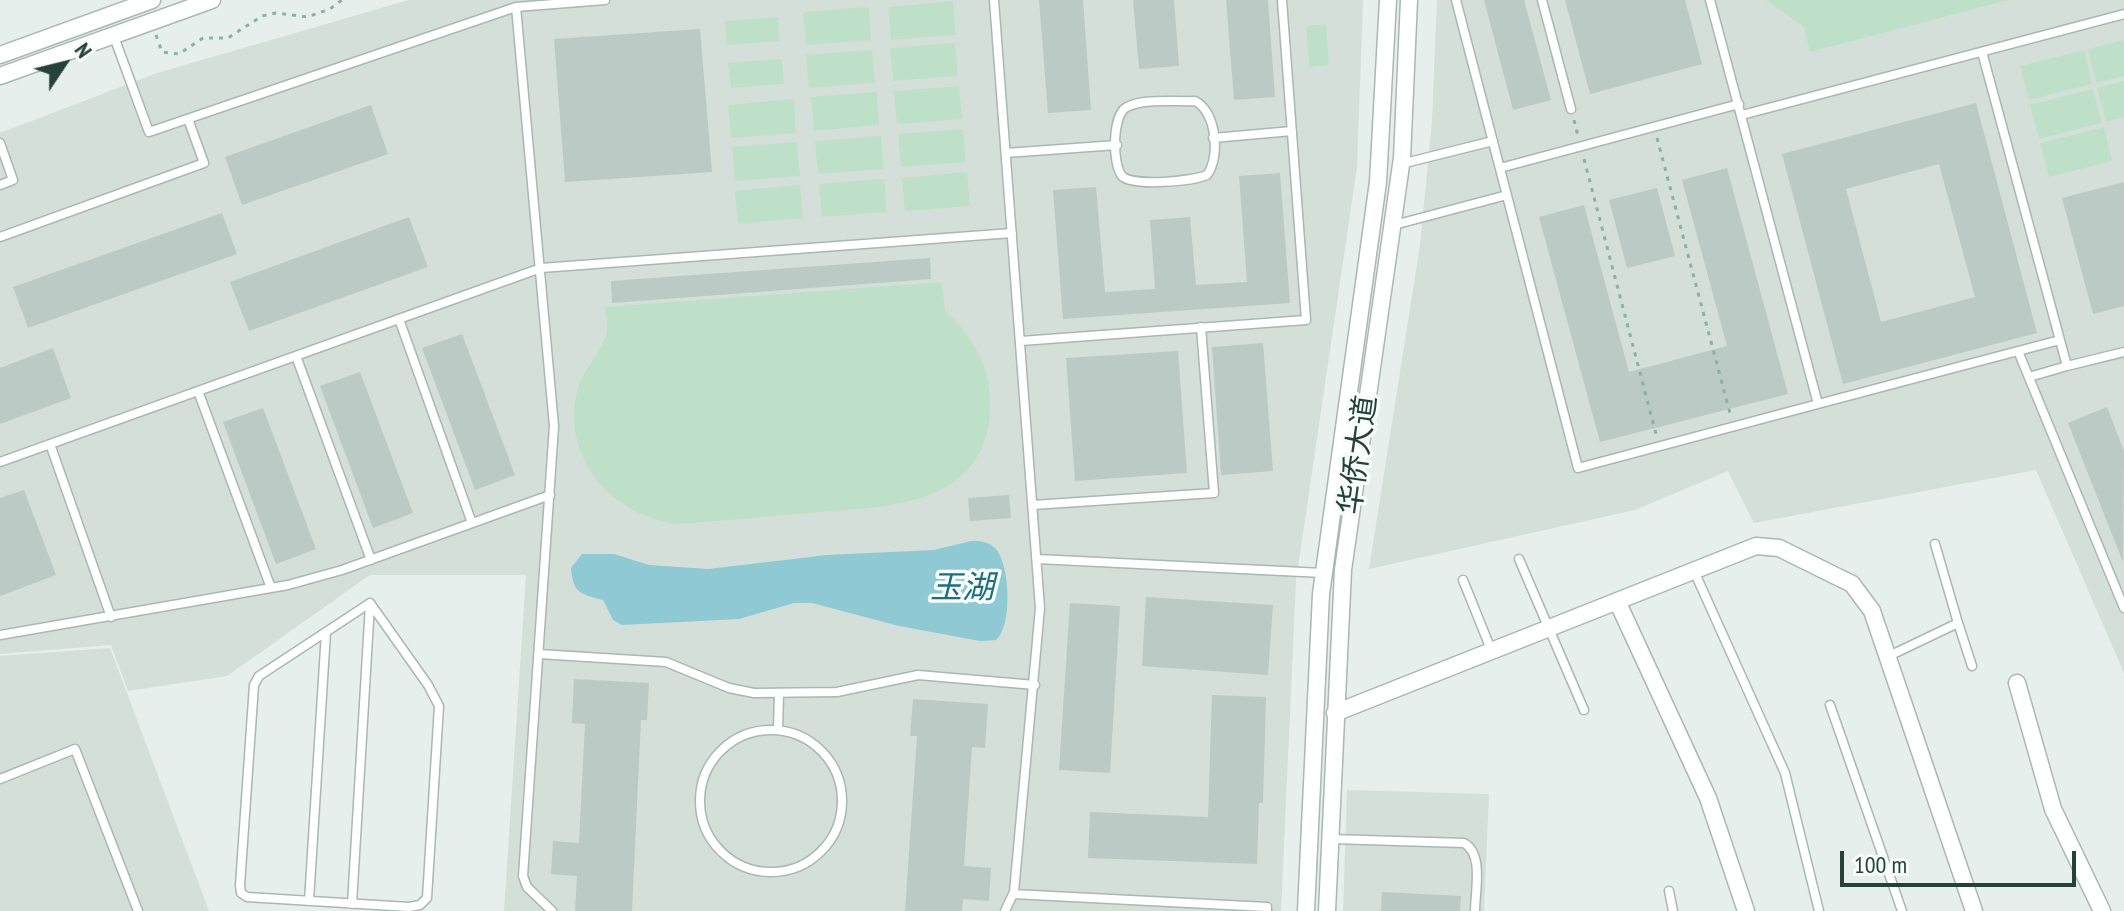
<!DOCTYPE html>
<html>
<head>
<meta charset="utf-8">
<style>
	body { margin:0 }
	#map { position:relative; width:2124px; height:911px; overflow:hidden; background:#e6efeb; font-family:"PT Sans Narrow",sans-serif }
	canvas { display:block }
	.north { position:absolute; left:24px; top:24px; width:80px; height:80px; -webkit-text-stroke:6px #f7fbf9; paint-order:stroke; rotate:55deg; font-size:22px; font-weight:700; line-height:32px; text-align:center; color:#24423a }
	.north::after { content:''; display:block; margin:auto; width:28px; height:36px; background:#24423a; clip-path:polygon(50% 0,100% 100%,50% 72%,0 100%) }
	.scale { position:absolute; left:1840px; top:851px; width:236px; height:36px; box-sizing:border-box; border:4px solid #24423a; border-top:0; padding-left:10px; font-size:24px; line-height:28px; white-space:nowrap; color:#24423a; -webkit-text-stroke:6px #f7fbf9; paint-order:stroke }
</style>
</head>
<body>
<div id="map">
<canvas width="2124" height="911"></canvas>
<div class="north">N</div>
<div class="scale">100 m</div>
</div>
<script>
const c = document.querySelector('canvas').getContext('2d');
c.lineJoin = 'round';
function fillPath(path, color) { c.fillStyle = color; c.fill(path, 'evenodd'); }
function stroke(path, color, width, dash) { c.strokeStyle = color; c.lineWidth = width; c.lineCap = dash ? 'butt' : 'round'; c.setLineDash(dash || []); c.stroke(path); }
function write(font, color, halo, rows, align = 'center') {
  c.font = font + ' "PT Sans Narrow","Noto Sans SC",sans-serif'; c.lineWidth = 7; c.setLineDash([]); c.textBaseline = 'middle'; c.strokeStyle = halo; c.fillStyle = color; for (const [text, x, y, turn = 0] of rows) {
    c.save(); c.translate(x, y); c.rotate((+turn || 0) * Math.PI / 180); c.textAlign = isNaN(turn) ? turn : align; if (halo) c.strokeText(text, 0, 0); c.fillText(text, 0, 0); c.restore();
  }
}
fillPath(new Path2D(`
	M409 0H1363L1357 167 1296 581 1281 911H504L526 575H370L227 676 128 691 111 645 0 654V133L157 73Z
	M1437 0H2124V673L2036 470 1754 523 1728 471 1635 510 1369 569 1420 245 1432 121Z
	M110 648 209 911H0V656Z
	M1347 790 1489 794 1484 911H1343Z`), '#d4dfda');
fillPath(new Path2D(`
	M1766 0H2009L1810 52 1804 27Z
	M953 1 956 35 891 40 888 7Z
	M869 7 871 40 806 45 803 12Z
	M778 17 780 41 727 45 725 21Z
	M1326 24 1329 65 1309 67 1306 26Z
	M2124 40V76L2096 83 2088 49Z
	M955 43 958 76 893 81 890 48Z
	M872 50 875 83 809 88 806 55Z
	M2084 50 2092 84 2029 100 2020 66Z
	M782 59 784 84 731 88 728 63Z
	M2124 81V117L2106 122 2097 88Z
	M959 86 962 119 897 124 894 91Z
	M2093 89 2102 123 2039 139 2030 105Z
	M877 92 879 125 814 131 811 97Z
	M794 99 796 133 731 138 728 105Z
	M2104 127 2112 161 2049 177 2040 143Z
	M963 129 966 162 901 167 898 134Z
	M881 136 884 169 818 174 815 141Z
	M797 142 800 176 735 181 732 147Z
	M967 172 970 206 905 211 902 178Z
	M884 179 887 212 822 217 819 184Z
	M800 185 803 218 738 224 735 191Z
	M942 282 945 311C975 337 993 372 990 413 983 510 879 507 807 513 764 517 721 521 678 524 612 517 557 455 579 385 584 370 606 344 607 332 608 324 606 315 605 307Z`), '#bfe0c8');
fillPath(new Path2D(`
	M971 541C981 541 987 541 995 548 1010 563 1013 625 996 640L980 641 899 626 812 603H794L739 619 622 625 613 620 603 600C581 594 573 594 571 568L582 554H614L649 565 708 569 827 555 934 550Z`), '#8ec9d4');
fillPath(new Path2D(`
	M1039 0H1083L1091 110 1048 113Z
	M1133 0H1174L1179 66 1139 69Z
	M1226 0H1268L1275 97 1234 100Z
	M1484 0H1524L1551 100 1513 110Z
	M1565 0H1685L1702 64 1590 94Z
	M700 29 712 172 565 182 554 39Z
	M1976 103 2037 333 1843 384 1782 154ZM1939 164 1975 297 1881 322 1846 189Z
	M371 105 388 154 242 205 225 157Z
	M1727 168 1788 394 1600 442 1539 217 1584 205 1629 372 1727 346 1682 180Z
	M1280 173 1290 303 1063 319 1053 190 1096 187 1105 292 1155 289 1150 220 1190 217 1196 285 1247 282 1239 176Z
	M2124 182V306L2093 314 2062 198Z
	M1657 188 1675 256 1627 268 1609 200Z
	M222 213 237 254 28 328 13 287Z
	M409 217 428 267 249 331 230 282Z
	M930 258 931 279 612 303 611 281Z
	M462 334 515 475 475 490 422 348Z
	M1263 343 1273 471 1221 475 1212 347Z
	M53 348 71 398 0 424V368Z
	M1178 351 1187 473 1075 481 1066 358Z
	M360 372 413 513 373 528 320 386Z
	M2107 407 2124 451 2123 562 2068 423Z
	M263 408 316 549 276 564 223 422Z
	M24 490 56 575 0 596V498Z
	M1009 495 1011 518 970 521 968 498Z
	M1146 597 1273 605 1268 675 1142 666Z
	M1070 603 1120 606 1110 773 1059 770Z
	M574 679 649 683 647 720H641L632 911H575L577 876 551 874 553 841 579 843 585 724 572 723Z
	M1212 695 1266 697 1263 803H1259L1257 864 1088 858 1090 812 1208 817Z
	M913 699 988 704 985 748 972 747 964 866 991 868 989 901 963 899 962 911H905L917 736H910Z
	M1382 892 1461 896 1460 911H1381Z`), '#bbcac4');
const lane = new Path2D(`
	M994 0 1040 608 1014 892 1005 911
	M1456 0 1578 468 1818 404 1710 0
	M1542 0 1571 109
	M516 7 554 426 523 876 527 887 552 911
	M113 34 149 132 516 7 605 0
	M1982 52 2067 366 2124 352
	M1195 101C1216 111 1221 156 1207 175 1193 181 1133 187 1122 176 1112 164 1112 114 1127 107 1144 98 1175 102 1195 101Z
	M1742 115 2124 14
	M1213 138 1292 131
	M0 143 13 180 0 185
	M1006 153 1117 145
	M1401 164 1493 141
	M1500 168 1739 104
	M1394 225 1507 195
	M0 237 204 163 188 119
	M399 319 472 523
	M1021 341 1306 320 1282 0
	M2018 351 2060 340
	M296 356 371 560
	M2029 377 2067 366
	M198 391 271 588
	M1818 404 2018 351 2124 608
	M50 444 111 617
	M0 462 541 268 1012 233
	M1033 505 1214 493 1201 327
	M1037 559 1323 573
	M1519 559 1584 710
	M1694 571 1785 773 1819 911
	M1463 580 1492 652
	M370 603 428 685 439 706 427 898 420 905 409 907 247 897 241 893 240 885 254 685 259 676Z
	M1958 623 1972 666
	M0 635 288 585 342 570 550 495
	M539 654 666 662 729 688 754 693 837 692 918 675 1035 685
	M1889 656 1958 623 1935 544
	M1830 705 1902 911
	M778 730 779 694
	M700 801a71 71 0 1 1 142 0a71 71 0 1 1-142 0Z
	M0 779 75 749 138 911
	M1331 839 1464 843C1484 854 1475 891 1475 911
	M1669 891 1673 911
	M1013 894 1267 907V911
	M309 901 326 632
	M352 904 370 604`);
const street = new Path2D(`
	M0 55 152 0
	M0 76 212 0
	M1618 603 1708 798 1746 911
	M2017 683 2053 809 2102 911
	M1335 713 1756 546 1779 548 1852 584 1872 611 1974 911
	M1306 911 1321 594 1378 182 1388 0
	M1327 911 1343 570 1402 158 1409 0`);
stroke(lane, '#a8b8b2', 11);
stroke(street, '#a8b8b2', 19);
stroke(new Path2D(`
	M156 35 162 52 179 54 203 38H228L262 16 276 13 307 17 330 9 342 0
	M1574 120 1578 136
	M1657 138 1731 417
	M1584 159 1656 434`), '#86b3a5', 3, [4, 6]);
stroke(lane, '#fff', 8);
stroke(street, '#fff', 16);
write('30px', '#24423a', '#f7fbf9', [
	["华侨大道",1359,455,-82]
]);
write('italic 32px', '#1c6f80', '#f7fbf9', [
	["玉湖",962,589]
]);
</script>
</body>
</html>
